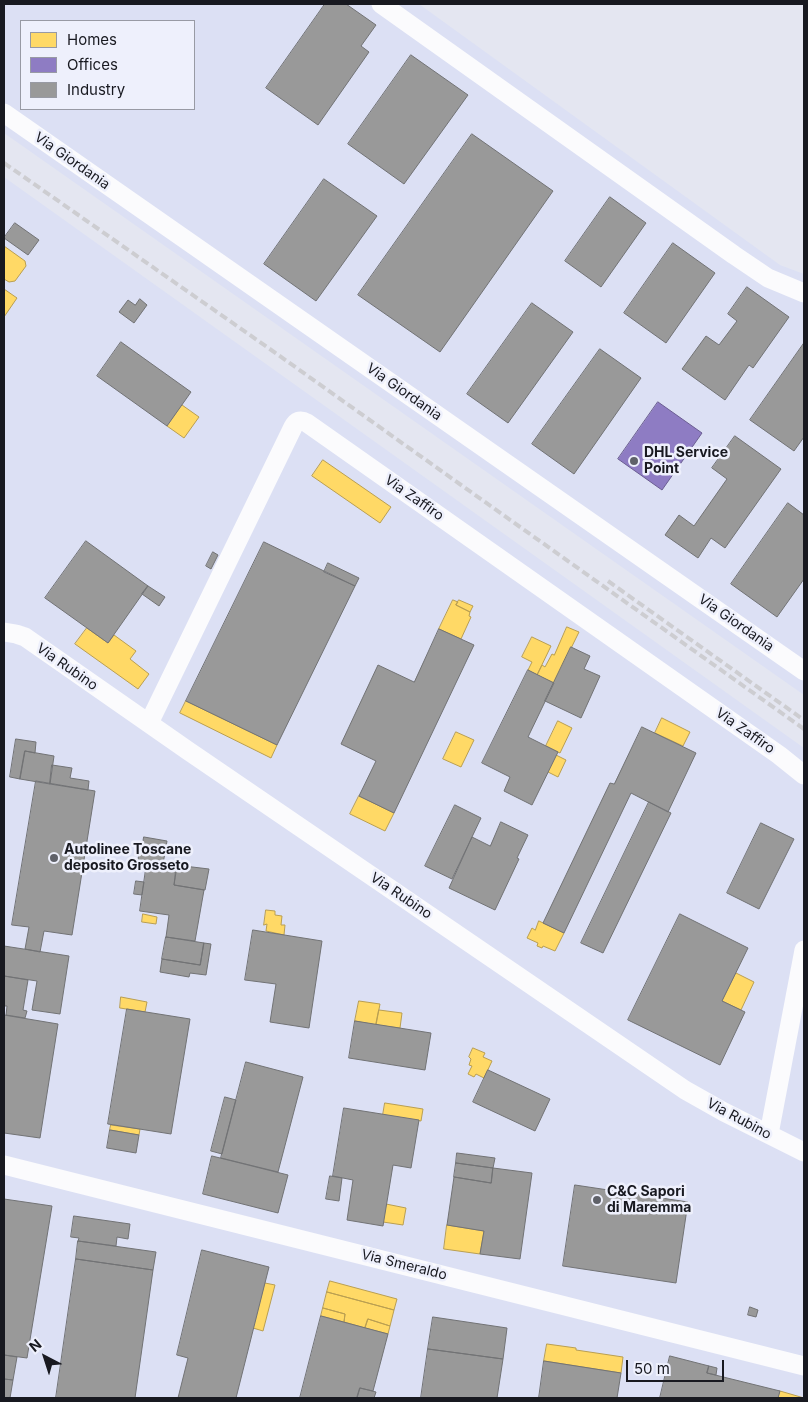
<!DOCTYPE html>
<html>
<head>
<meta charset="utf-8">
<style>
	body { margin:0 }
	#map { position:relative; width:808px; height:1402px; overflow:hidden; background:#e4e6f1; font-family:Inter,sans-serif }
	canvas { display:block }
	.frame { position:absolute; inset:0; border:5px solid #181920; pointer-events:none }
	.legend { position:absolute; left:20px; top:20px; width:175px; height:90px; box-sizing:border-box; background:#eef0fc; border:1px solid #989aa4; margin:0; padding:6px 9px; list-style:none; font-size:15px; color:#181920 }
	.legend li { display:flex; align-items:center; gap:10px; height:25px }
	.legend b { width:25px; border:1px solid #989aa4 }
	.north { position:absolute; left:20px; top:1332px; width:50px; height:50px; -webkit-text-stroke:4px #eef0fc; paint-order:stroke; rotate:320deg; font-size:14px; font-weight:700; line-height:20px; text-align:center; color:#181920 }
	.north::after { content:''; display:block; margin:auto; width:18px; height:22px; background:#181920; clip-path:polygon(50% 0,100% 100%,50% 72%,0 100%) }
	.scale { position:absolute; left:626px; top:1360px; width:98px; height:22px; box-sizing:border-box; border:2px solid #181920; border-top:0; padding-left:6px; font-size:15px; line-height:18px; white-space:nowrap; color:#181920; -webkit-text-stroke:4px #eef0fc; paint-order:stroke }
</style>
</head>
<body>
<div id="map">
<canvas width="808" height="1402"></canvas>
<div class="frame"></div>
<ul class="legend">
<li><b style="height:14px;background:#ffd966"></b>Homes</li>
<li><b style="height:14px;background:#8e7cc3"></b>Offices</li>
<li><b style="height:14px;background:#999"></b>Industry</li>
</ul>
<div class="north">N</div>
<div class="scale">50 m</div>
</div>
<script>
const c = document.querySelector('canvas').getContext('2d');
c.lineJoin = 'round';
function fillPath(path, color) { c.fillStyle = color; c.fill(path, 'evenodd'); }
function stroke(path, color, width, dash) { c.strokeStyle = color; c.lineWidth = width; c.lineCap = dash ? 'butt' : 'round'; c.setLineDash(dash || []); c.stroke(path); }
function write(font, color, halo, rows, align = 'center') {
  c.font = font + ' Inter,sans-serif'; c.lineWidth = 5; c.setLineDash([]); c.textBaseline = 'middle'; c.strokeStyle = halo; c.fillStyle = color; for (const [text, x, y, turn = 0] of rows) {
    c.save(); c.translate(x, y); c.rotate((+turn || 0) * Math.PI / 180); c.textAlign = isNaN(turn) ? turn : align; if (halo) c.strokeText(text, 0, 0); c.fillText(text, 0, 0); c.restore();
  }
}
fillPath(new Path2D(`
	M4 4H419L780 265 804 274V695L4 133ZM21 21H194V109H21Z
	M4 177 804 748V1398H4Z`), '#dce0f4');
const homes = new Path2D(`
	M4 246 25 261 26 266 15 281 9 282 4 279Z
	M4 289 17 298 4 317Z
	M182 405 199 417 184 438 167 426Z
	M323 460 391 507 380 523 312 476Z
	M453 600 458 602 456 605 470 612 469 616 471 617 461 639 439 629Z
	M459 600 473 606 470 612 456 605Z
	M567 627 579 632 554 683 537 675 542 665 545 667 552 654 554 655Z
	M87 628 108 643 114 635 136 651 130 659 149 674 138 689 75 644Z
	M532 637 551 646 537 675 528 670 532 662 522 657Z
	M186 701 277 745 271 758 180 713Z
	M662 718 690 732 683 746 655 733Z
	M558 721 572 728 560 753 546 746Z
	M456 732 474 740 461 767 443 759Z
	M556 755 566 760 558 777 548 772Z
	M359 796 394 813 385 831 350 814Z
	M266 910 275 911V915L282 916 281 925H285L284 935 266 931 267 924 264 925Z
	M143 914 157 917 156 924 142 922Z
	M539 921 564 933 555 951 543 946 542 948 537 946 538 943 527 938 532 928 535 930Z
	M736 973 754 982 741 1010 722 1001Z
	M121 997 147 1002 145 1012 120 1008Z
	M359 1001 380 1004 376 1025 355 1021Z
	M379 1010 402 1013 400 1028 376 1025Z
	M473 1048 485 1053 483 1057 492 1061 484 1078 476 1074 474 1077 468 1074 472 1066 469 1065 471 1059 469 1057Z
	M385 1103 423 1109 421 1121 383 1115Z
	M111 1125 140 1129 139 1135 110 1130Z
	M386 1204 406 1208 403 1225 383 1222Z
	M447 1225 484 1231 480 1254 444 1249Z
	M330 1281 397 1299 394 1310 327 1292Z
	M265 1283 275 1285 263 1331 253 1328Z
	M327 1292 394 1310 390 1326 368 1319 365 1328 344 1322 345 1314 323 1308Z
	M323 1308 345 1314 344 1322 321 1316Z
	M368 1319 390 1326 388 1334 365 1328Z
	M547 1344 576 1348V1350L623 1357 621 1373 544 1361Z
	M780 1391 804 1398H778Z`);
fillPath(homes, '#ffd966');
stroke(homes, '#ba9f51', 1);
const offices = new Path2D(`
	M658 402 702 433 662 490 618 459Z`);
fillPath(offices, '#8e7cc3');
stroke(offices, '#6b5e92', 1);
const industry = new Path2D(`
	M325 4H346L376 25 361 46 369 52 318 125 266 88Z
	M411 55 468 95 404 184 348 144Z
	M472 134 553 191 440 352 358 295Z
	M324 179 377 216 316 301 264 264Z
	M610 197 646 223 601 287 565 261Z
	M15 223 39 240 28 255 4 238Z
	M673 243 715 273 666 343 624 313Z
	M747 287 789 317 753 368 749 365 725 400 682 369 706 336 719 345 737 321 728 314Z
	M140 299 147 305 134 323 119 312 128 300 135 305Z
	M532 303 573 332 508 423 467 394Z
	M121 342 191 392 167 426 97 376Z
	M804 343V437L794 451 750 420Z
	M600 349 641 378 574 474 532 444Z
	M735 436 781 469 725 548 711 538 698 558 665 535 679 515 694 526 727 479 712 468Z
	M788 503 804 515V579L777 617 731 584Z
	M86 541 148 586 108 643 45 598Z
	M264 542 355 586 277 745 186 701Z
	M213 552 218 555 211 569 206 566Z
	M328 563 359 578 355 586 324 572Z
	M148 586 165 597 159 606 142 594Z
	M439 629 474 645 394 813 359 796 376 761 341 744 378 665 414 682Z
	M571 647 590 656 584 669 600 676 581 718 545 701Z
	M528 670 554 683 528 737 558 752 532 805 504 791 510 777 482 763Z
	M642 727 696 753 668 812 631 793 564 933 543 923 610 783 614 784Z
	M16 739 36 742 35 753 25 751 20 779 10 777Z
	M25 751 54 756 50 784 20 779Z
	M52 765 72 768 70 778 89 781 88 790 50 784Z
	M36 781 95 791 72 935 44 931 40 952 25 949 29 927 12 925Z
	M649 802 671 813 603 953 581 943Z
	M455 805 481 818 452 879 425 866Z
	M501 822 528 835 517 858 519 859 495 910 449 888 472 837 490 846Z
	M761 823 794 839 759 909 727 893Z
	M144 837 167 841 163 864 138 860 140 844 142 845Z
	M147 862 177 866 174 885 204 890 195 941 166 937 169 915 140 911Z
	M184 866 209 869 205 890 174 885 176 867 184 868Z
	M136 881 144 882 142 895 134 894Z
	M680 914 748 948 722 1001 745 1012 720 1065 628 1020Z
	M253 930 322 941 309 1028 270 1022 276 984 245 980Z
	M166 937 204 943 200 965 162 959Z
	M204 943 211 944 206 975 190 973 189 977 160 972 162 959 200 965Z
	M4 946 69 956 60 1014 32 1010 37 981 4 976Z
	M4 976 28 980 23 1010 27 1011 25 1018 6 1015 7 1006H4Z
	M127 1009 190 1019 171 1134 108 1124Z
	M4 1015 58 1024 40 1138 4 1133Z
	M355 1021 431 1033 425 1070 349 1058Z
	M246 1062 303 1077 278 1172 221 1158Z
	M488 1070 550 1099 535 1131 473 1102Z
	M225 1097 236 1100 222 1154 211 1151Z
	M344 1108 419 1120 411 1168 393 1165 383 1226 347 1220 353 1180 333 1176Z
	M110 1130 139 1135 136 1153 107 1148Z
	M457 1153 495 1158 493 1168 456 1163Z
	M212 1156 288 1175 278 1213 203 1194Z
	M456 1163 493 1168 491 1183 454 1177Z
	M493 1168 532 1173 520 1259 480 1254 484 1231 447 1225 454 1177 491 1183Z
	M330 1176 342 1178 339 1201 326 1199Z
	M575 1185 688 1202 676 1283 563 1266Z
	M4 1199 52 1206 27 1358 4 1355Z
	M74 1216 130 1224 128 1239 117 1237 116 1246 78 1241 79 1238 71 1237Z
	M78 1241 156 1252 153 1270 76 1259Z
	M202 1250 269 1267 236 1398H178L188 1358 177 1355Z
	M76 1259 153 1270 135 1398H56Z
	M750 1307 758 1310 756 1317 748 1315Z
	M321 1316 388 1334 373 1391 360 1388 357 1398H300Z
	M433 1317 507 1328 503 1359 428 1349Z
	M428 1349 503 1359 497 1398H421Z
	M4 1355 17 1357 13 1380 4 1379Z
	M670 1356 709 1366 707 1373 780 1391 778 1398H660Z
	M544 1361 621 1373 617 1398H539Z
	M709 1366 717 1368 716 1375 707 1373Z
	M4 1379 13 1380 10 1398H4Z
	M360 1388 376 1392 374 1398H357Z`);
fillPath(industry, '#999');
stroke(industry, '#727375', 1);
stroke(new Path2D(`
	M381 4 734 255 768 278 804 293
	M4 113 804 671
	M4 632 16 634 25 637 187 750 685 1090 724 1112 804 1152
	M149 723 293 427C296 421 300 419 307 423L779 755 804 775
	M769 1134 804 950
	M4 1165 804 1366`), '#fbfbfd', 19);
stroke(new Path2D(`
	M4 163 277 354 804 729
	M608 581 804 720`), '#cdcdd1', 4, [8, 4]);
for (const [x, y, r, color] of [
	[634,461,5,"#5f6169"],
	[54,858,5,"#5f6169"],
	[597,1200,5,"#5f6169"]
]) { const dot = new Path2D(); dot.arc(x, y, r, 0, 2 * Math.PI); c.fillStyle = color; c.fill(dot); stroke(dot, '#eef0fc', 2); }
write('14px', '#181920', '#eef0fc', [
	["Via Giordania",72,161,35],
	["Via Giordania",404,392,35],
	["Via Zaffiro",414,498,35],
	["Via Giordania",736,623,35],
	["Via Rubino",67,667,35],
	["Via Zaffiro",745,731,35],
	["Via Rubino",401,896,34],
	["Via Rubino",739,1119,28],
	["Via Smeraldo",404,1265,14]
]);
write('bold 14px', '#181920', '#eef0fc', [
	["DHL Service",644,453],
	["Point",644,469],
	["Autolinee Toscane",64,850],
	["deposito Grosseto",64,866],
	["C&C Sapori",607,1192],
	["di Maremma",607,1208]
], 'left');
</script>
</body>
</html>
